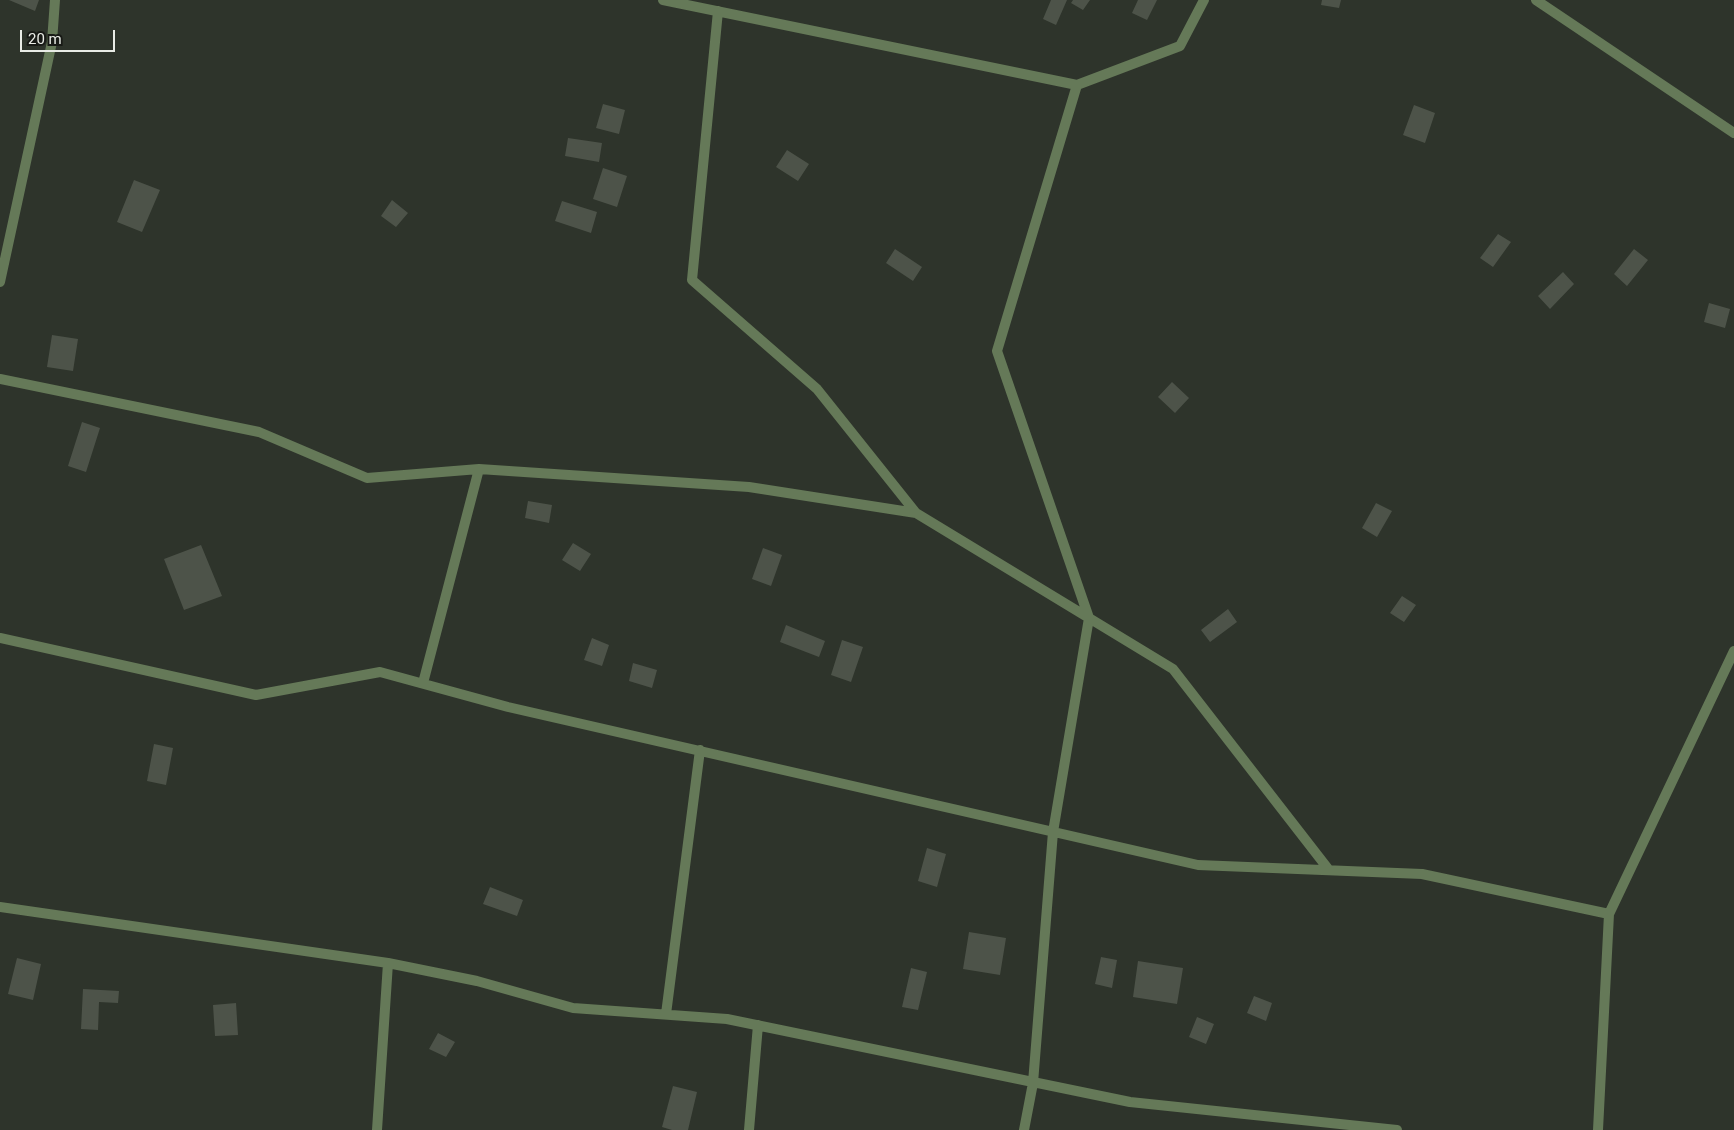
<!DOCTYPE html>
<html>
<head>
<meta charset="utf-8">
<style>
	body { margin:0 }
	#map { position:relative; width:1734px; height:1130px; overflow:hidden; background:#2e342b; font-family:Roboto,sans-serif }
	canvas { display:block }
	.scale { position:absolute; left:20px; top:30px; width:95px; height:22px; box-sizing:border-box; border:2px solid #e9ece6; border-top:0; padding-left:6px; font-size:15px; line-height:18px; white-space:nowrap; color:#e9ece6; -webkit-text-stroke:4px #181a16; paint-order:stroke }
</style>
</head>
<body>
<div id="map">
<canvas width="1734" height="1130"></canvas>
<div class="scale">20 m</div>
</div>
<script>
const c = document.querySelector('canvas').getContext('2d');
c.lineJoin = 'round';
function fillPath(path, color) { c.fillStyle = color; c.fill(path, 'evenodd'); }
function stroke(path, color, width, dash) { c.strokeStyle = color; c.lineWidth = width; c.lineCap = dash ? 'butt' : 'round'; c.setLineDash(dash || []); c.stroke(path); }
fillPath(new Path2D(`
	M9 0H39L35 11Z
	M1051 0H1067L1056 25 1043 19Z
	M1073 0H1090L1083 10 1071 3Z
	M1138 0H1157L1147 20 1132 13Z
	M1322 0H1341L1339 8 1321 5Z
	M603 104 625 110 619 134 596 128Z
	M1414 105 1435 113 1425 143 1403 135Z
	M568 138 602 143 599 162 565 156Z
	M787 150 809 164 798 181 776 167Z
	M603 168 627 176 617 207 593 199Z
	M134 180 160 190 142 232 117 222Z
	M392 200 408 213 396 227 381 216Z
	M562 201 597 212 591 233 555 221Z
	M1498 234 1511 242 1493 267 1480 258Z
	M895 249 922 267 913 281 886 263Z
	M1634 249 1648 260 1627 286 1614 274Z
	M1563 272 1574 284 1550 309 1538 296Z
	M1709 303 1730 309 1725 328 1704 322Z
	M52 335 78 339 73 371 47 367Z
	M1172 382 1189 398 1175 413 1158 397Z
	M82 422 100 428 86 472 68 466Z
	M528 501 552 505 549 523 525 518Z
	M1376 503 1392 511 1377 537 1362 528Z
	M573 543 591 554 580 571 562 560Z
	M201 545 222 596 184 610 164 559Z
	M763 548 782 555 771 586 752 579Z
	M1402 596 1416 605 1404 622 1390 613Z
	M1228 609 1237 622 1210 642 1201 630Z
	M786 625 825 641 819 657 780 642Z
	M592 638 609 645 602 666 584 660Z
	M842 640 863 647 851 682 831 675Z
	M633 663 657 670 652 688 629 681Z
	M154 744 173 748 166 785 147 781Z
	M927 848 946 854 937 887 918 881Z
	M490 887 523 900 517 916 483 904Z
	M969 932 1006 938 1000 975 963 969Z
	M1101 957 1117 960 1112 988 1095 984Z
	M17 958 41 964 33 1000 8 994Z
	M1138 961 1183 968 1177 1004 1133 997Z
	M911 968 927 972 918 1010 902 1007Z
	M83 989 119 991 118 1003 99 1002 98 1030 81 1029Z
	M1254 996 1272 1003 1266 1021 1247 1013Z
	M236 1003 238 1035 215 1036 213 1005Z
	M1197 1017 1214 1024 1206 1044 1189 1037Z
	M438 1033 455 1042 446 1057 429 1049Z
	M673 1086 697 1092 688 1130H672L662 1127Z`), '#4d5349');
stroke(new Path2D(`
	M663 0 1077 85
	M1536 0 1734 133
	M718 11 692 280 817 389 916 513 1173 669 1329 870
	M0 282 52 42 55 0
	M0 379 259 432 367 478 479 469 749 487 916 513
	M0 638 256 695 380 672 508 707 1198 865 1422 874 1609 914
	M423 683 479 469
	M0 907 388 963 477 981 573 1008 727 1019 1130 1102 1397 1130
	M666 1014 700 750
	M377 1130 388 963
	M749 1130 758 1025
	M1024 1130 1033 1083 1053 832 1089 618 997 351 1077 85 1180 46 1204 0
	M1598 1130 1609 914 1734 651`), '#657958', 10);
</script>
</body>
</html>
